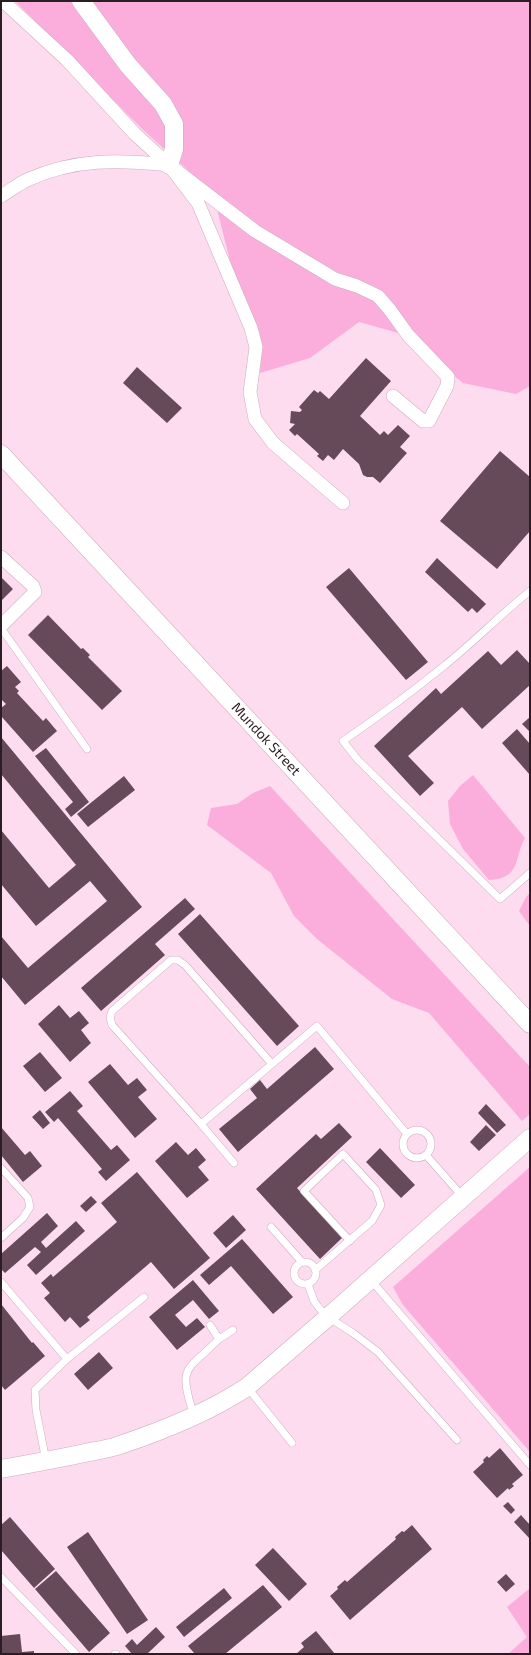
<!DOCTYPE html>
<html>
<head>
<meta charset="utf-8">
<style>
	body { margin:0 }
	#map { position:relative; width:531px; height:1655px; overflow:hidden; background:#fedcef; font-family:"Exo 2",sans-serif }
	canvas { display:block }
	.frame { position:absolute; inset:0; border:2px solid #2a1d24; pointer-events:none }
</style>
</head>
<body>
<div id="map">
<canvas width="531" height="1655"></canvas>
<div class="frame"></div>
</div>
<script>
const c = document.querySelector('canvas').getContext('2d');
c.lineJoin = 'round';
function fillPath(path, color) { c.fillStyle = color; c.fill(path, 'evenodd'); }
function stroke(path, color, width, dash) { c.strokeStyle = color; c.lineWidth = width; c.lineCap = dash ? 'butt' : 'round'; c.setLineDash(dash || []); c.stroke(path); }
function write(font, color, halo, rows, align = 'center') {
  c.font = font + ' "Exo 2",sans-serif'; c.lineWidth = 4; c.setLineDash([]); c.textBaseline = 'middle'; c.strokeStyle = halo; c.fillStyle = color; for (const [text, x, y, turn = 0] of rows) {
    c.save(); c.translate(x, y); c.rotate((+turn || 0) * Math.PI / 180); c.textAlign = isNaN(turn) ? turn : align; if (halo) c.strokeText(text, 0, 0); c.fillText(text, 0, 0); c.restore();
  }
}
fillPath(new Path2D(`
	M15 1H530V386L516 394 463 383 402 334 359 322 310 358 260 373 262 346 230 261 213 193 142 129Z
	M473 775 525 838C513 859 522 878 489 880L463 849 450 824 448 801 460 786Z
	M270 786 530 1067V1114L522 1121 429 1013 392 999 317 939 294 916 271 873 207 825 211 808 237 804 253 793Z
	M530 893V926L519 911 526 897Z
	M530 1167V1452L403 1305 393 1287Z
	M530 1588V1654H508L527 1637 507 1607Z`), '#fbaddc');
fillPath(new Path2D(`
	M366 358 391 381 360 416 380 435 384 431 388 435 398 425 410 436 400 447 407 453 380 483 373 477H367L363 475 359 464 343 449 334 460 328 455 323 461 317 456 319 454 297 434 295 436 289 430 295 424 290 423 291 411 300 412 302 410 299 407 314 390 318 393 320 391 329 399Z
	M137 367 182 408 167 423 123 383Z
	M500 451 530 477V531L497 569 440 521Z
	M437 558 486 604 477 613 472 608 468 612 425 572Z
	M349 568 428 662 406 680 326 587Z
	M1 577 13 589 1 601Z
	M48 615 81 649 83 648 90 655 88 657 122 691 102 710 28 635Z
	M517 650 530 664V685L482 729 462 707 408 756 434 783 420 796 374 746 436 688 441 694 488 651 501 665Z
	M7 666 21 682 15 687 19 691 17 693 43 721 46 718 57 731 33 752 1 716V708L6 704 1 699V671Z
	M530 717V732L522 724Z
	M517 729 530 744V775L502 743Z
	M1 737 142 907 25 1005 1 976V936L28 968 107 901 90 881 36 926 1 884V830L49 888 76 865 1 774Z
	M46 748 89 802 71 817 65 809 73 802 35 756Z
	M124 776 135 790 88 827 77 814Z
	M185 898 195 909 155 944 165 955 101 1011 81 988Z
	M200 914 299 1026 277 1046 178 934Z
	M59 1005 70 1018 79 1011 89 1023 81 1030 91 1043 70 1062 38 1024Z
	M315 1047 334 1069 238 1152 219 1129 257 1098 250 1089 260 1080 267 1089Z
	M40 1052 62 1078 45 1092 23 1066Z
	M110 1064 128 1085 137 1078 147 1090 138 1097 157 1119 135 1138 88 1082Z
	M70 1091 83 1106 77 1111 111 1150 117 1145 130 1160 106 1181 98 1172 102 1169 58 1118 54 1122 45 1112Z
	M486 1104 506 1125 497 1133 478 1113Z
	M40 1110 50 1123 43 1129 32 1117Z
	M339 1123 352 1137 297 1188 342 1238 320 1259 256 1189 316 1134 321 1139Z
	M486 1125 496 1135 479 1151 470 1142Z
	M1 1127 25 1155 30 1151 42 1166 23 1182 1 1155Z
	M176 1142 188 1155 196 1148 206 1160 198 1167 209 1180 187 1198 155 1161Z
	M380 1148 415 1185 401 1198 366 1162Z
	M137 1172 210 1258 174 1289 151 1262 87 1317 90 1320 80 1328 70 1317 65 1322 44 1298 50 1293 41 1283 51 1274 53 1277 117 1222 101 1203Z
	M91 1196 97 1202 86 1212 80 1206Z
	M47 1213 58 1226 41 1242 46 1248 76 1221 85 1231 36 1275 27 1265 41 1252 35 1247 5 1273 1 1269V1254Z
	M233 1215 246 1230 226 1248 213 1233Z
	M242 1239 293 1297 273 1314 231 1266 209 1285 200 1275Z
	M193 1280 219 1311 209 1319 193 1300 175 1315 186 1327 197 1318 205 1327 177 1350 149 1317Z
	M1 1304 32 1343 33 1342 45 1356 5 1390 1 1385Z
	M99 1352 113 1368 88 1390 74 1374Z
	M500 1448 523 1475 512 1484 514 1486 509 1490 508 1488 497 1498 473 1472 484 1462 483 1460 487 1456 489 1458Z
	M508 1502 515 1510 511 1514 503 1506Z
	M521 1515 530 1525V1539L514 1522Z
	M10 1517 55 1569 34 1588 1 1550V1525Z
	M412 1525 432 1549 350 1620 330 1596 338 1589 337 1587 345 1580 347 1582 396 1539 395 1537 402 1531 404 1532Z
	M88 1532 148 1620 127 1634 67 1547Z
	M273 1548 307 1584 289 1601 255 1565Z
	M56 1571 110 1633 89 1652 35 1589Z
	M506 1574 515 1584 506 1592 497 1582Z
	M263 1585 282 1607 225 1654H195L188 1646Z
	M224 1588 232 1598 184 1637 176 1627Z
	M156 1627 165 1637 147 1654H132L125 1646 132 1639 137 1645Z
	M316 1631 335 1654H296L304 1647 301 1643Z
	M20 1634 22 1652 34 1651V1654H1V1636Z`), '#664a5a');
const lane = new Path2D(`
	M530 591C500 615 474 642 444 666 412 692 378 717 343 741L358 760 500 899 530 873
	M1 628 87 749
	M201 1124 317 1026 407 1134
	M403 1144a14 14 0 1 1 28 0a14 14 0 1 1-28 0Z
	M426 1155 463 1197
	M234 1163 201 1124 112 1025 110 1018 112 1011 171 960H178L185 965 272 1064
	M1 1168 28 1198 30 1207 23 1218 1 1238
	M271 1227 302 1262
	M294 1273a11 11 0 1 1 22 0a11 11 0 1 1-22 0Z
	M315 1270 372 1221 381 1205 376 1190 343 1154 304 1191 350 1241
	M370 1279 530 1465
	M1 1282 67 1359
	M308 1284 314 1301 319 1308 328 1317 353 1333 378 1352 457 1440
	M219 1339 233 1330
	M247 1387 292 1443
	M194 1416C178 1365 185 1373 219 1339L210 1325
	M46 1461 36 1410 35 1390 67 1359 144 1297
	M1 1577 76 1654
	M115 1654H116`);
const street = new Path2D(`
	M3 1 67 60 135 134 169 165 255 231 335 279 357 286 378 296 390 310 408 335 448 377 447 386 429 421H423L393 396
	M1 196C10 191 18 184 27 180 75 158 119 160 169 165L198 203 251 328 256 347 250 392 255 419 273 443 343 503
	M1 557 33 586 35 592 1 626`);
const secondary = new Path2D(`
	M81 1 128 65 163 104 174 124V149L169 165
	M1 454 530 1024
	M1 1469C29 1464 57 1459 85 1453 95 1451 107 1449 117 1446 162 1431 208 1413 247 1387L328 1317 530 1138`);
stroke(lane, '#ccacbe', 8);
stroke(street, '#ccacbe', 14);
stroke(secondary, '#ccacbe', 19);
stroke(lane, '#fff', 7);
stroke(street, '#fff', 13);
stroke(secondary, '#fff', 18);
write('14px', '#2a1d24', '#fff', [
	["Mundok Street",266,739,47]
]);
</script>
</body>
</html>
